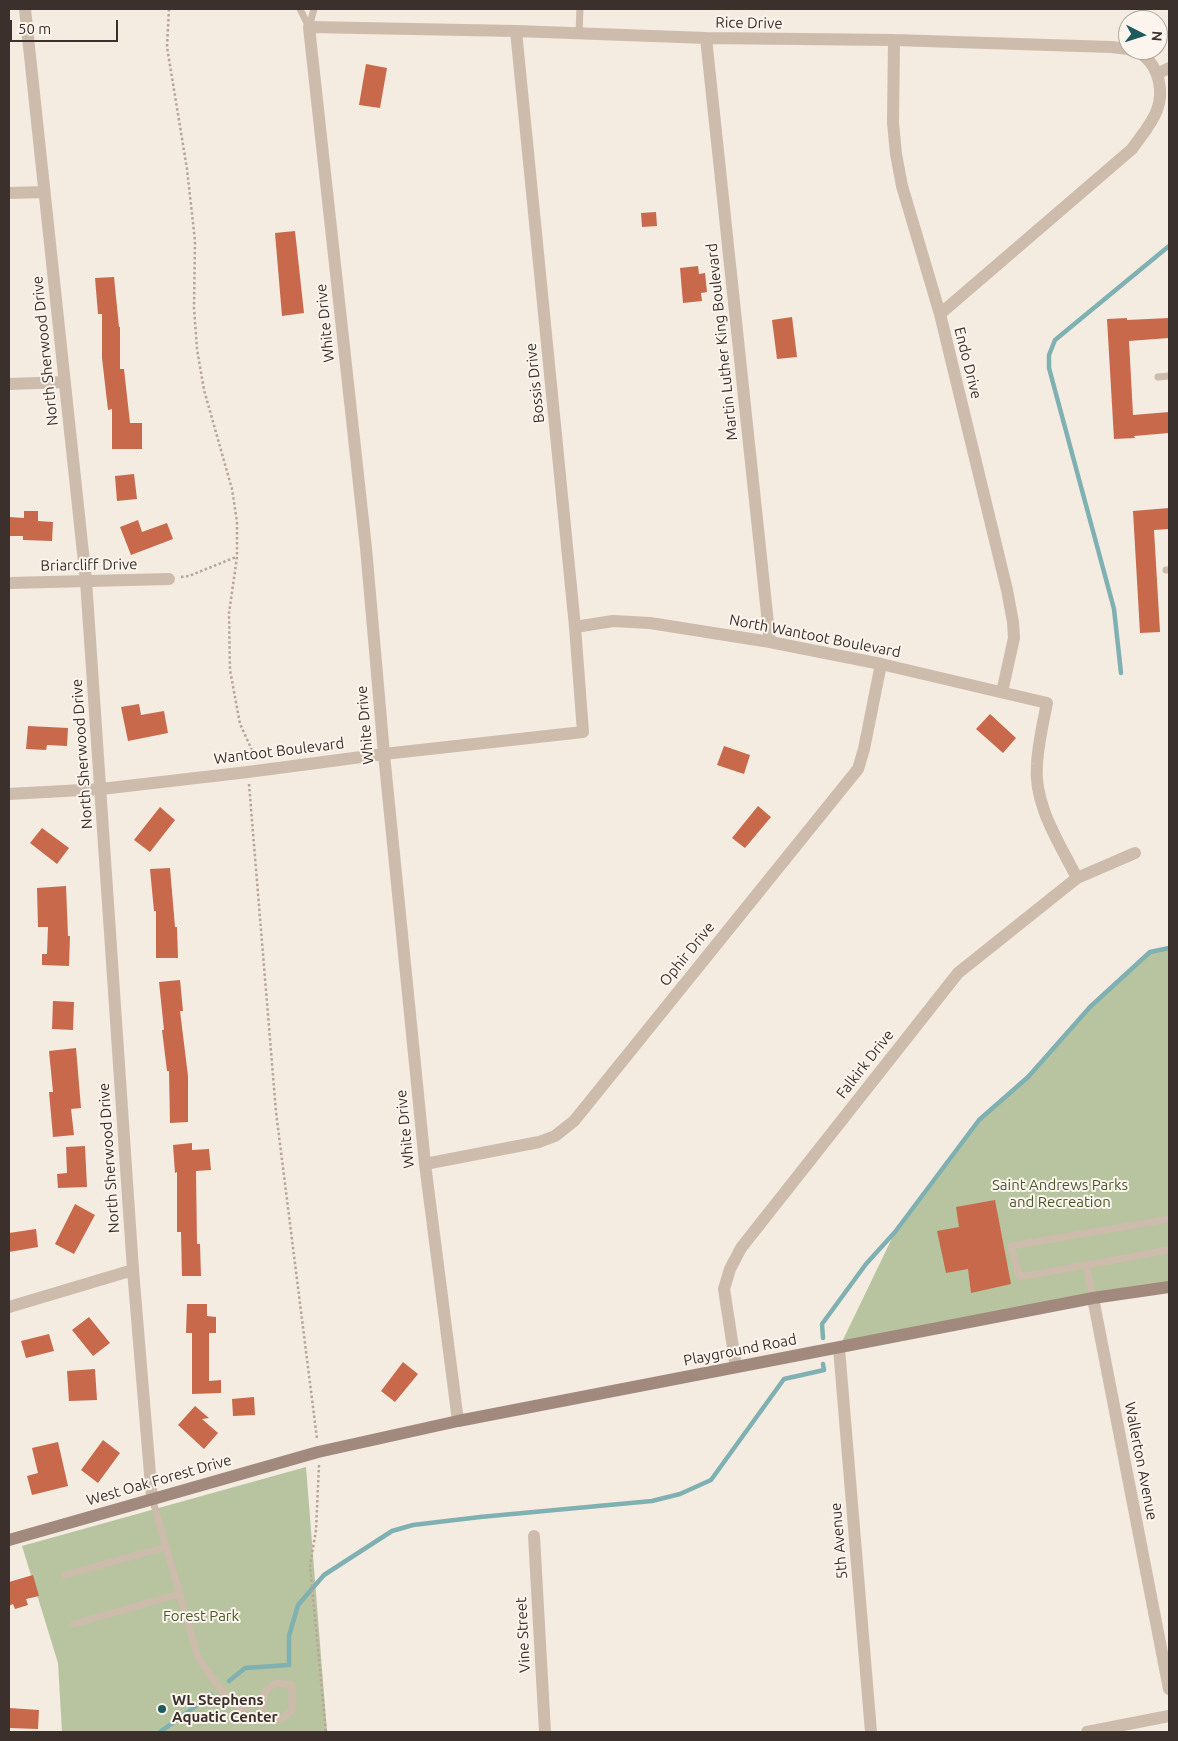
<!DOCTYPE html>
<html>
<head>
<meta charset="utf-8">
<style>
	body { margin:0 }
	#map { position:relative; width:1178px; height:1741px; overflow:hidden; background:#f4ebe1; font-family:Ubuntu,sans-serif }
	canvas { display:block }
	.frame { position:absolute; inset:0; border:10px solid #3b302b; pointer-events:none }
	.north { position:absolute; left:1118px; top:10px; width:50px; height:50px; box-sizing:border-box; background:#fbf5ee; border:1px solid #aea6a0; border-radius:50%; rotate:95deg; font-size:14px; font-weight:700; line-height:20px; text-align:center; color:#3b302b }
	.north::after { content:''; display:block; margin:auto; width:18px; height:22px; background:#1f5a5e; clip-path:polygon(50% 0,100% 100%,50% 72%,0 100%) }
	.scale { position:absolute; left:10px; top:20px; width:108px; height:22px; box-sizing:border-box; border:2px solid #3b302b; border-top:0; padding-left:6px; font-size:15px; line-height:18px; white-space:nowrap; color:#3b302b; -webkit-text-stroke:4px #fbf5ee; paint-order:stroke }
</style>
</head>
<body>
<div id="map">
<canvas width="1178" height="1741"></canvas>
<div class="frame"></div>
<div class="north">N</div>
<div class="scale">50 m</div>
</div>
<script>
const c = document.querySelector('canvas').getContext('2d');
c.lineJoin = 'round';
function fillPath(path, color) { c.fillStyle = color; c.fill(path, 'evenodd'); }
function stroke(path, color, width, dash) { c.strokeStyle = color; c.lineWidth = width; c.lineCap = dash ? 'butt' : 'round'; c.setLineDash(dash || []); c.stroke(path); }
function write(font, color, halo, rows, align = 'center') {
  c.font = font + ' Ubuntu,sans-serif'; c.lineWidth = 4; c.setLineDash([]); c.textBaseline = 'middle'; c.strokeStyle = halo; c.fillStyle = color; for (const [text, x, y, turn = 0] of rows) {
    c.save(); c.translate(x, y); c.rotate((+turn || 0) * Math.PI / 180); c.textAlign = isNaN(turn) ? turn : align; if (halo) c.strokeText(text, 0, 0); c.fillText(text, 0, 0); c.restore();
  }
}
fillPath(new Path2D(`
	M1169 947V1287L839 1348 895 1232 979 1120 1028 1077 1090 1007 1150 952Z
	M306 1467 327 1732H62L58 1663 22 1546Z`), '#b8c4a0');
stroke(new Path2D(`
	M1121 673 1114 609 1049 368V355L1055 340 1169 246
	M823 1338 822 1324 866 1264 895 1232 979 1120 1028 1077 1090 1007 1150 952 1169 948
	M229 1681 245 1668 289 1665V1636L298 1605 324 1575 392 1531 413 1525 480 1517 652 1501 680 1494 711 1480 784 1379 824 1370 823 1364
	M160 1732 211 1695`), '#7fb0b2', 4.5);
fillPath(new Path2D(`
	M366 64 387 68 380 108 359 105Z
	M656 212 657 226 642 227 641 213Z
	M295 231 304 313 282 316 275 233Z
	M698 266 699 274 705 273 707 292 701 293 702 301 683 303 680 268Z
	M114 277 119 327H120V369H124L130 423H142V449H112V409L108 410 102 358V314H98L95 278Z
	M792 317 797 357 777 359 772 320Z
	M1127 318V320L1169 318V338L1129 341 1133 415 1169 412V433L1134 436 1135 438 1114 439 1107 319Z
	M134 474 137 499 117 501 115 476Z
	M1169 508V529L1154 530 1160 632 1140 633 1133 511Z
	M24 511H38V521L53 522 52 541 23 540V536H9V517L24 518Z
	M138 520 142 532 167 523 173 539 131 555 120 527Z
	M139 704 141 715 164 711 168 733 128 741 121 707Z
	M990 714 1016 738 1003 753 976 729Z
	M28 726 68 728 67 746 47 745 46 750 26 749Z
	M724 746 750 755 744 774 717 765Z
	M758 806 771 817 745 848 732 838Z
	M160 807 175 820 150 852 134 840Z
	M42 828 69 848 57 864 30 843Z
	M170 868 175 927H177L178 958H156V911H154L150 869Z
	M66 886 68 936H70L69 966 42 965V954H47L48 927H38L37 888Z
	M180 980 183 1011H180L188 1076V1122L170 1123 169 1071H167L162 1030H164L159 982Z
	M53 1001 74 1002 73 1030 52 1029Z
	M76 1048 81 1108 71 1109 74 1135 53 1137 49 1092H53L49 1051Z
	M192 1143V1150L209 1149 211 1170 196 1171 197 1244H200L201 1276H182L181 1232H177V1172L175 1173 173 1145Z
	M85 1146 87 1187 58 1188 57 1174 67 1173 66 1147Z
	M995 1200 1011 1284 971 1293 968 1269 946 1273 937 1231 959 1227 956 1207Z
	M75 1204 95 1215 74 1254 55 1244Z
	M36 1229 38 1247 9 1252V1233Z
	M187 1304H207V1316L216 1317V1333H209V1381L221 1380V1393L192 1394V1333H186Z
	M89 1317 110 1343 93 1356 72 1330Z
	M49 1334 54 1351 26 1358 21 1341Z
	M403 1362 418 1374 395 1402 381 1391Z
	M95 1369 97 1400 69 1401 67 1371Z
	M254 1397 255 1415 233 1416 232 1399Z
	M195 1406 209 1418 202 1419 218 1433 204 1449 178 1425Z
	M103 1440 120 1453 98 1483 81 1470Z
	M58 1442 68 1486 32 1495 27 1476 38 1473 32 1448Z
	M33 1575 39 1596 26 1599 28 1605 15 1609 13 1604 9 1606V1582Z
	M9 1708 39 1710 38 1729 9 1728Z`), '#c8694b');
stroke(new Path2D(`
	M169 9 167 47 187 169 195 241 194 308 197 349 204 390 232 489 237 522V557L229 613 230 670 240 724 252 750 250 758
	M181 577 189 576 236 557
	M249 784 276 1112 317 1439
	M319 1465 316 1530 310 1566 326 1732`), '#b9a596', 2.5, [2.5, 2.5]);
stroke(new Path2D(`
	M300 9 309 27 314 9
	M579 33 580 9
	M1158 377 1169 376
	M1166 570H1169
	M1169 1219 1011 1246 1020 1277 1169 1250
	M1086 1265 1093 1298
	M152 1498 198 1657C211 1677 230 1706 253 1716 261 1719 272 1718 280 1719L292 1711V1685L276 1683 265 1691 261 1717
	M65 1575 166 1547
	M74 1624 179 1594`), '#cdbbac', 7);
stroke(new Path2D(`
	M25 9 86 581 133 1270 152 1498
	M706 38 770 642
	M894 40 893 123 896 154 902 186 940 314 1007 590 1013 622 1014 638 1002 692
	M1157 74 1169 68
	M9 193 44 192
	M940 314 1132 149C1141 136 1152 124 1157 110 1164 92 1159 68 1144 56 1141 53 1135 52 1130 50
	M9 384 65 382
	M9 583 169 579
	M575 627 613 621 650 623 770 642 881 664 1047 703C1043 723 1038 744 1037 764 1033 804 1060 844 1077 878
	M9 794 101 789 248 772 384 754 583 732 575 627 516 31
	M425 1164 539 1142 555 1136 574 1121 858 769 864 749 881 664
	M1093 1298 1169 1689
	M9 1307 133 1270
	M839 1348 871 1732
	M736 1367 724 1289 730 1269 741 1248 958 973 1077 878 1135 853
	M458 1421 425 1164 384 754 366 548 309 27 516 31 706 38 894 40 1111 47 1128 49
	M534 1536 545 1732
	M1087 1732 1169 1716`), '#cdbbac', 12);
stroke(new Path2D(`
	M9 1540 318 1452 458 1421 1093 1298 1169 1287`), '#a18a7d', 12);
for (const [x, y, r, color] of [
	[162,1709,5,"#1f5a5e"]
]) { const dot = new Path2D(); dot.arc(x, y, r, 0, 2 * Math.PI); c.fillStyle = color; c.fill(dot); stroke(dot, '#fbf5ee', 2); }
write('15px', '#3b302b', '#fbf5ee', [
	["Rice Drive",749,23,1],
	["White Drive",325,323,-96],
	["Martin Luther King Boulevard",722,342,-96],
	["North Sherwood Drive",45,351,-96],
	["Endo Drive",968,363,76],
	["Bossis Drive",535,383,-96],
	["Briarcliff Drive",89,565,-1],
	["North Wantoot Boulevard",815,636,11],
	["White Drive",365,725,-95],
	["Wantoot Boulevard",279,751,-7],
	["North Sherwood Drive",82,754,-94],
	["Ophir Drive",687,954,-51],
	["Falkirk Drive",865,1064,-52],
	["White Drive",405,1129,-96],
	["North Sherwood Drive",109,1158,-94],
	["Playground Road",740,1350,-11],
	["Wallerton Avenue",1141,1461,79],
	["West Oak Forest Drive",159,1480,-16],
	["5th Avenue",839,1541,-95],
	["Vine Street",523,1635,-93]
]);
write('15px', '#4a5a2e', '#fbf5ee', [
	["Saint Andrews Parks",1060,1185],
	["and Recreation",1060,1202],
	["Forest Park",201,1616]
]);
write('bold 15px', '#3b302b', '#fbf5ee', [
	["WL Stephens",172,1700],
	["Aquatic Center",172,1717]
], 'left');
</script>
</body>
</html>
